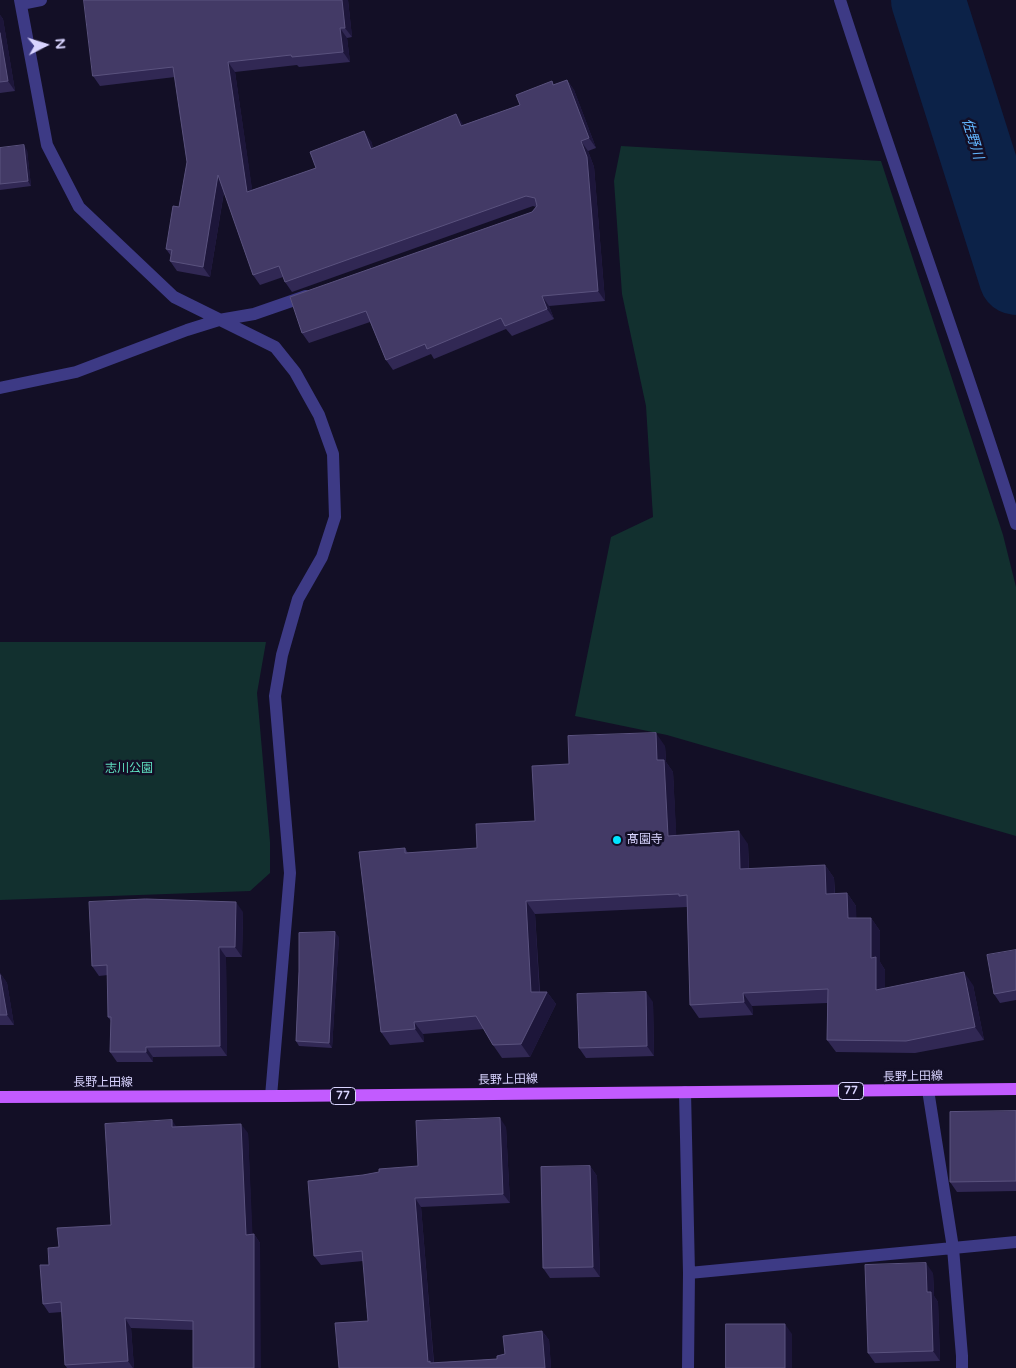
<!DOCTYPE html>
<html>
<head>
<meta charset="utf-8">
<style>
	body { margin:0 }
	#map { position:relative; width:1016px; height:1368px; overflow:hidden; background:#130f26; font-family:"Varela Round",sans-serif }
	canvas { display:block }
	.north { position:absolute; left:20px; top:20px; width:50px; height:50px; -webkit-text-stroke:4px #130f26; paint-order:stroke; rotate:85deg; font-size:14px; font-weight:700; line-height:20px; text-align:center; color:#d9d4ff }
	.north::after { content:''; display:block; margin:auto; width:18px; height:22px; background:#d9d4ff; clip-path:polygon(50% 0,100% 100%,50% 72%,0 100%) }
</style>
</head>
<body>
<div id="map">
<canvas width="1016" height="1368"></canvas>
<div class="north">N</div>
</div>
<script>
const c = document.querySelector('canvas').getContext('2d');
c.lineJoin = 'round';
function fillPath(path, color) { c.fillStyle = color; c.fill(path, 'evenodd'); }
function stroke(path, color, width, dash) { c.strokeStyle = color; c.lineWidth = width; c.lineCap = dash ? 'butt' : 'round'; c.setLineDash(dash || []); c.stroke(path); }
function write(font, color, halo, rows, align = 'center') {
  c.font = font + ' "Varela Round","Noto Sans JP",sans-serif'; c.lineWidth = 5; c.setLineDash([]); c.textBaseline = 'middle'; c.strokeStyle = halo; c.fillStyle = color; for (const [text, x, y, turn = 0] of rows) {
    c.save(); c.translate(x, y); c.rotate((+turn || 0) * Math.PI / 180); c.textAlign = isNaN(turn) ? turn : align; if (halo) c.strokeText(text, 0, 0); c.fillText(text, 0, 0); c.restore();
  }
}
fillPath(new Path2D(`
	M621 146 881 161 1003 535 1016 587V836L667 735 575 716 611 537 653 517 646 406 622 294 614 181Z
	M0 642H266L257 693 270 842V873L250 891 0 900Z`), '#12302f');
stroke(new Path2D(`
	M928 0 1016 278`), '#0c2248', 74);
stroke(new Path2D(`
	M20 0 47 145 79 207 174 297 275 347 295 372 319 415 333 454 335 517 322 557 298 599 282 655 275 696 290 873 271 1096
	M840 0C896 175 961 348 1016 524
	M21 4 41 0
	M0 388 76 372 187 330 219 320 254 314 306 296
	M685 1092 689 1273 688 1368
	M689 1273 953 1248 928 1090
	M962 1368V1356L953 1248 1016 1242`), '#3d3a85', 12);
stroke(new Path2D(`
	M0 1097 285 1096 1016 1089`), '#c25bff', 12);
fillPath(new Path2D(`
	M84 0H348L352 37 347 38 350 62 299 67 297 65 235 72 252 190 316 168 371 141 373 148 463 125 520 105 552 81 554 85 567 80 574 90 596 148 588 151 594 167 605 301 549 306 554 319 512 336 506 329 434 359 431 354 393 370 386 360 370 322 309 343 302 333 532 212 536 207 533 206 292 292 285 282 283 277 260 285 253 275 224 192 210 277 177 271 170 261 171 256 166 249 179 207 187 162 175 77 100 86 93 76Z
	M0 15 3 19 15 91 0 93Z
	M0 148 27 150 31 186 0 190Z
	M665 746 666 762 673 772 676 835 748 844 749 869 825 865 834 878 835 893H847L856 906V918H871L880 931V962L885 970V988L973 985 984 1040 915 1053 836 1052 827 1040V1003L752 1006 753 1015 699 1018 690 1005 687 908V907L535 914 540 992H547L556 1004 530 1057 502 1058 493 1045 484 1029 423 1034 424 1042 390 1045 381 1032 405 848 408 853 477 848 535 821 569 764Z
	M243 912 242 957H226L227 1056 153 1057V1062H117L110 1052 111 1021 108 1017V975L99 976 92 966Z
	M339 937 332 1048 299 1046 296 1041 299 971Z
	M1016 950V1000L1000 1003 994 994Z
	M0 973 7 983 14 1025H0Z
	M653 1002 654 1056 586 1058 579 1048Z
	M1016 1111V1191L957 1192 950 1182Z
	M176 1127 248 1133 252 1234H254L260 1243 193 1330 131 1328 134 1368H67L65 1365 62 1312 49 1313 43 1304 49 1265 59 1247 111 1225Z
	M506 1127 510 1203 421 1207 434 1363 497 1359 542 1331 549 1340 551 1368H339L368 1321 363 1261 321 1265 314 1256 363 1175 418 1166Z
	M590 1166 597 1176 600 1277 550 1278 543 1268Z
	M933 1273 934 1296 938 1302 940 1361 875 1363 868 1353Z`), '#312854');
fillPath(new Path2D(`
	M342 0H348L352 37 345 28Z
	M0 15 3 19 15 91 8 81 0 33Z
	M340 28 347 38 350 62 343 52Z
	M228 62 235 72 254 202 247 192Z
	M567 80 574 90 596 148 589 138Z
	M456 114 463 124 468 136 461 126Z
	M364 131 371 141 377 159 371 149Z
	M581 141 588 151 594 167 605 301 598 291Z
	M24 145 27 150 31 186 28 181Z
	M218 175 225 185 210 277 203 267Z
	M542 296 549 306 554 319 547 309Z
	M656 733 665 746 666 762 673 772 677 848 668 836 657 760Z
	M739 831 748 844 749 882 740 869Z
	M825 865 834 878 835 907 826 894Z
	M847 893 856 906 857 931 848 918Z
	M526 901 535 914 540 1004 547 992 556 1004 530 1057 521 1044 531 992Z
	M236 902 243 912 242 957 235 947Z
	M871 918 880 931V962L885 970V1002L876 990 871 958Z
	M335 932 339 937 332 1048 329 1043Z
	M219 947 226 957 227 1056 220 1046Z
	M964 972 973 985 984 1040 975 1027Z
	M0 973 7 983 14 1025 7 1015Z
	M646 992 653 1002 654 1056 647 1046Z
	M743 993 752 1006 753 1015 744 1002Z
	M414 1022 423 1034 424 1042 415 1029Z
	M146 1047 153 1057V1062L146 1052Z
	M500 1118 506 1127 510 1203 503 1194Z
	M172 1120 178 1129 172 1127Z
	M241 1124 248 1133 253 1244 246 1235Z
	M590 1166 597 1176 600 1277 593 1267Z
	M415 1198 421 1207 434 1367 428 1362Z
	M254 1234 260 1243 261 1368H254Z
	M926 1263 933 1273 934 1296 938 1302 940 1361 933 1351 927 1292Z
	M125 1318 131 1328 134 1368H133L128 1361Z
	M785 1324 792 1334V1368H785Z
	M542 1331 549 1340 551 1368H545Z`), '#1d163a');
const building = new Path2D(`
	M84 0H342L345 28H340L343 52 292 57 291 55 228 62 247 192 316 168 310 152 364 131 371 149 456 114 461 126 520 105 516 95 552 81 553 85 567 80 589 138 581 141 587 157 598 291 542 296 547 309 505 326 501 318 427 349 425 344 386 360 366 311 302 333 290 297 532 212 537 206 535 198 526 196 285 282 279 266 253 275 218 175 203 267 170 261 172 250 166 249 173 206 179 207 187 162 173 67 93 76Z
	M0 33 8 81 0 82Z
	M24 145 28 181 0 184V148Z
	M656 733 657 760H664L668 836 739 831 740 869 825 865 826 894 847 893 848 918H871V958L876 957V990L964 972 975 1027 906 1041 827 1040 828 989 743 993 744 1002 690 1005 687 895 679 896V894L526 901 531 992H547L521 1044 493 1045 476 1016 414 1022 415 1029 381 1032 359 852 405 848V853L477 848 476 824 535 821 532 766 569 764 568 736Z
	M146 899 236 902 235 947H219L220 1046 146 1047V1052H110L111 1017H108L107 965 92 966 89 902Z
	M335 932 329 1043 296 1041 299 971V933Z
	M1016 950V990L994 994 987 955Z
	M0 975 7 1015H0Z
	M646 992 647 1046 579 1048 577 994Z
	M1016 1111V1181L950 1182V1112Z
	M500 1118 503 1194 415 1198 428 1362 430 1361V1363L497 1359V1356L505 1354 503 1336 542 1331 545 1368H339L335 1323 368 1321 362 1251 314 1256 308 1181 363 1175 379 1172V1169L418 1166 416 1121Z
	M172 1120V1127L241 1124 246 1235 254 1234V1368H193V1321L125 1318 128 1361 65 1365 61 1302 43 1304 40 1265H49L48 1248 59 1247 57 1228 111 1225 105 1124Z
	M590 1166 593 1267 543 1268 541 1167Z
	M926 1263 927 1292H931L933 1351 868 1353 865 1265Z
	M726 1324H785V1368H726Z`);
fillPath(building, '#433a66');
stroke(building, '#5a527e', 1);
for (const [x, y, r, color] of [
	[617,840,5,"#00e5ff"]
]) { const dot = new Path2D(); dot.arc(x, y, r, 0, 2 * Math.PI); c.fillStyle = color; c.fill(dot); stroke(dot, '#130f26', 2); }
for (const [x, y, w] of [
	[851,1091,25],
	[343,1096,25]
]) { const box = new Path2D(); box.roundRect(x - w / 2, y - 8.5, w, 17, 4); c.fillStyle = '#130f26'; c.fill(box); stroke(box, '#d9d4ff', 1); }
write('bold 11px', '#d9d4ff', null, [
	["77",851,1091],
	["77",343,1096]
]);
write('12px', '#5fe0c0', '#130f26', [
	["志川公園",129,769]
]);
write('12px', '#d9d4ff', '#130f26', [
	["髙園寺",627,840]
], 'left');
write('12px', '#d9d4ff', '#130f26', [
	["長野上田線",913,1077,-1],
	["長野上田線",508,1080,-1],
	["長野上田線",103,1083]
]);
write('italic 14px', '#62b6ff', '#130f26', [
	["佐野川",972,139,73]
]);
</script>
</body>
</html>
